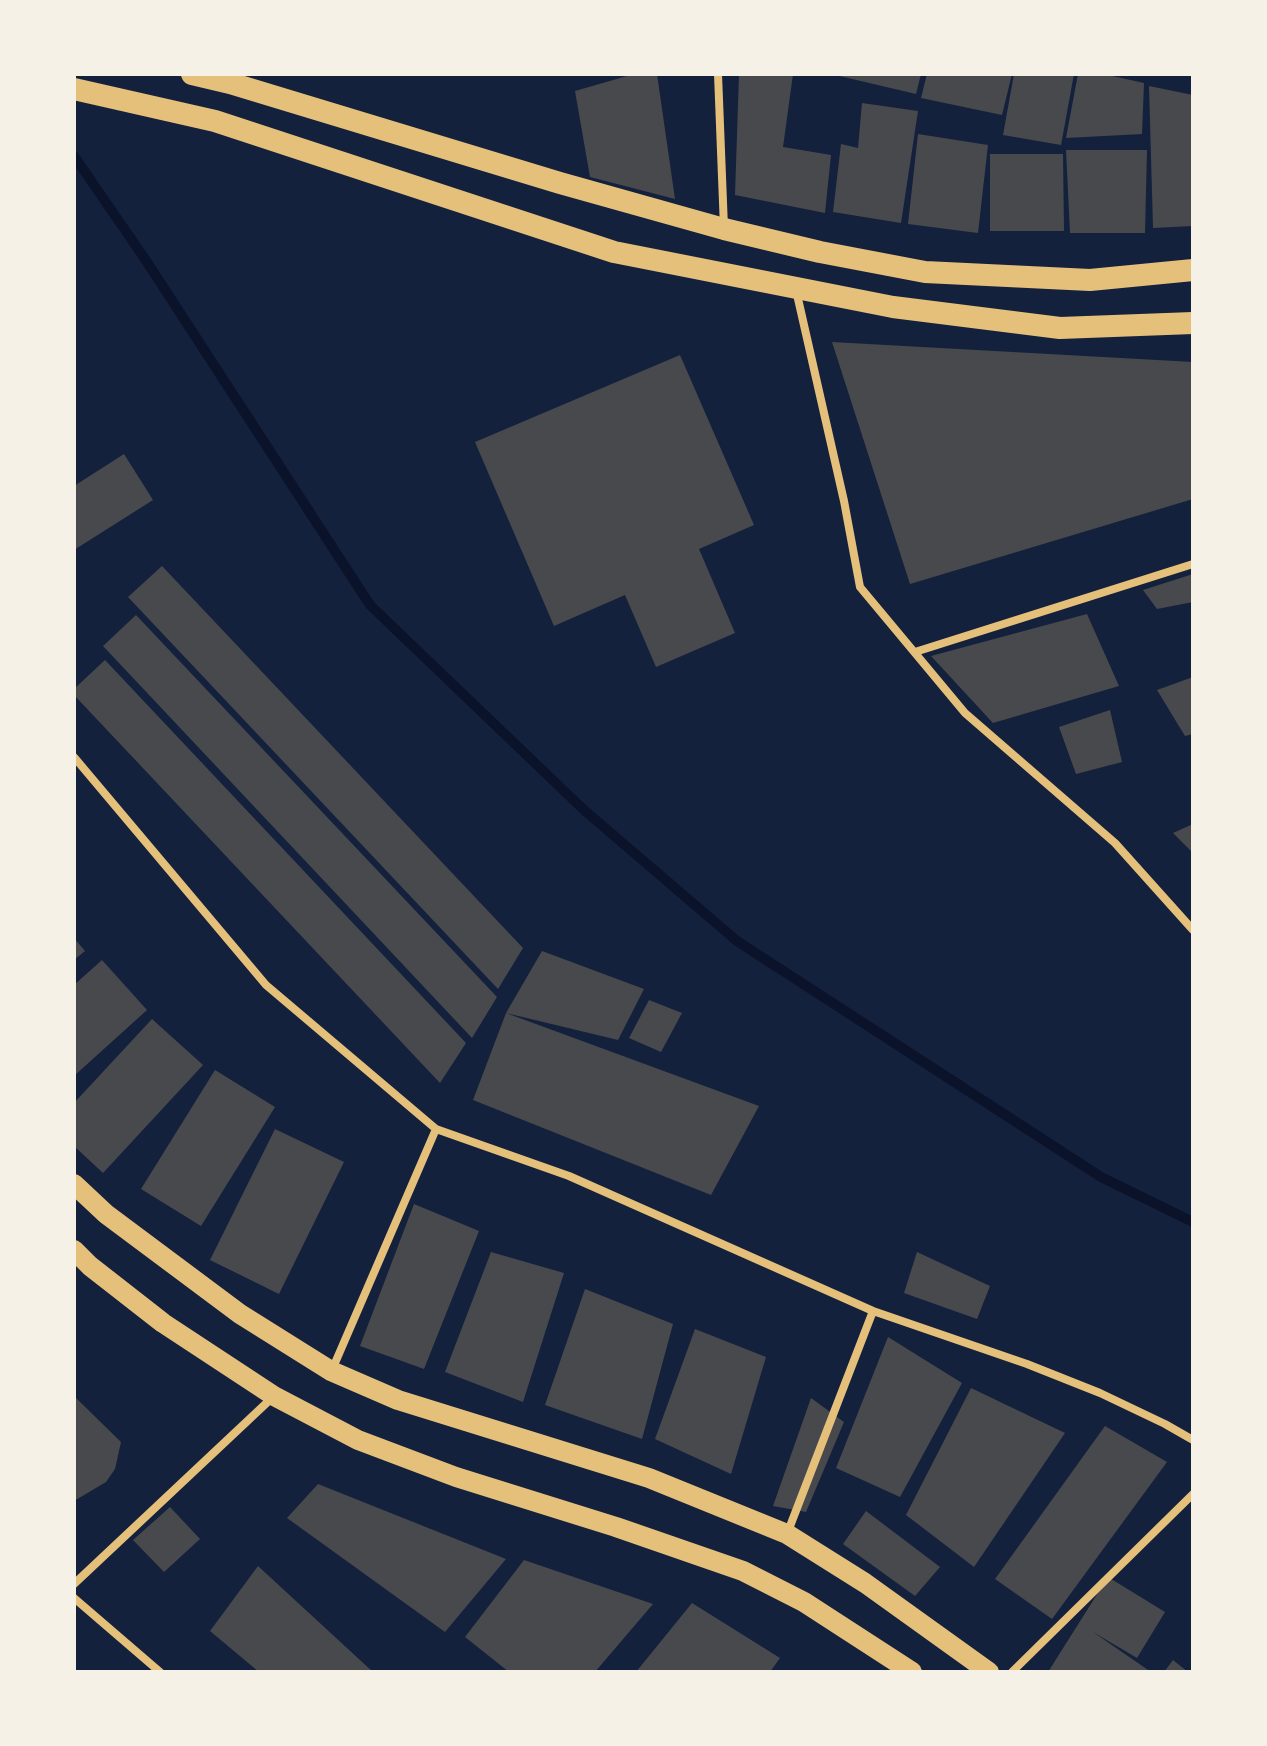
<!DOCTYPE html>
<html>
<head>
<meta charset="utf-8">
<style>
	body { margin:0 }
	#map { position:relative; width:1267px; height:1746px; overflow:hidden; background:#14213d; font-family:Rubik,sans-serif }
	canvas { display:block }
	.frame { position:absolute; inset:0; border:76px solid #f6f1e7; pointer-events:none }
</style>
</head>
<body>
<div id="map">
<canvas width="1267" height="1746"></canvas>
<div class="frame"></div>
</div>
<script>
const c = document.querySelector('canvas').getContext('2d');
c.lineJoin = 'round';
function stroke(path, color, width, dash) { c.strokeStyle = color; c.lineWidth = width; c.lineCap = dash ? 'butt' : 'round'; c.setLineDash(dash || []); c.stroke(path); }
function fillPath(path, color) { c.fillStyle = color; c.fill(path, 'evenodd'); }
stroke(new Path2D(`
	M74 156 145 259 370 605 584 810 737 941 1101 1177 1193 1222`), '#0b132b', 10);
fillPath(new Path2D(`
	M634 74H657L675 199 590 177 575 91Z
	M739 74H793L783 147 831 155 825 213 735 195Z
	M831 74H921L916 94Z
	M927 74H1012L1002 115 921 98Z
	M1014 74H1074L1061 145 1003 135Z
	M1078 74H1103L1144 83 1142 134 1066 138Z
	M1149 86 1193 95V226L1153 228Z
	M862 103 918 111 901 223 833 212 841 144 858 148Z
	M918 134 988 145 978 233 908 224Z
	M1066 150H1147L1145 233H1070Z
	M990 154H1063L1064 231H990Z
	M832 342 1193 362V499L910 584Z
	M680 355 754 525 699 549 735 633 656 667 625 595 554 626 475 442Z
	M124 454 153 500 74 550V486Z
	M162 566 523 948 498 989 128 597Z
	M1193 574V602L1157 609 1143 590Z
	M1087 614 1119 686 993 723 931 656Z
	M136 615 497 997 472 1038 103 646Z
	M105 660 466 1043 440 1083 74 695V689Z
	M1193 677V734L1185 736 1157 690Z
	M1110 710 1122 762 1076 774 1059 727Z
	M1193 824V853L1173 833Z
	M74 938 85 951 74 960Z
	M542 951 644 989 618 1040 506 1013Z
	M102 960 147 1010 74 1076V985Z
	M649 1000 682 1013 661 1052 629 1038Z
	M506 1013 759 1106 711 1195 473 1100Z
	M152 1019 203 1065 103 1173 74 1146V1103Z
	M215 1070 275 1107 201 1226 141 1189Z
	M275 1129 344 1162 279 1294 210 1260Z
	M414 1204 479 1231 424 1369 360 1346Z
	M491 1252 564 1273 523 1402 445 1372Z
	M917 1252 990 1286 977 1319 904 1293Z
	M585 1289 673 1324 642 1439 545 1405Z
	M695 1329 766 1357 731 1474 655 1439Z
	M888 1337 962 1383 900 1497 836 1468Z
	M971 1388 1065 1433 974 1567 906 1515Z
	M74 1396 121 1442 115 1469 106 1482 74 1501Z
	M811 1398 844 1422 806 1512 773 1506Z
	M1105 1426 1167 1462 1052 1619 995 1579Z
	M318 1484 506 1559 445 1632 287 1518Z
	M170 1507 200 1539 164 1572 133 1540Z
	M866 1511 940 1567 915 1596 843 1544Z
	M524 1560 653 1604 595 1672H509L465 1637Z
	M258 1566 373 1672H259L210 1631Z
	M1108 1577 1165 1612 1137 1658 1093 1632 1151 1672H1048Z
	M692 1603 780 1658 770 1672H636Z
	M1173 1660 1188 1672H1164Z`), '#48494c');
stroke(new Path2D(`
	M718 74 724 228
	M796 290 844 501 860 587 965 713 1115 843 1193 930
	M915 652 1193 564
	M74 757 266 985 436 1129 569 1176 873 1311 1027 1364 1100 1393 1165 1424 1193 1440
	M332 1370 436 1129
	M787 1534 873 1311
	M74 1584 274 1396
	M74 1598 160 1672
	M1012 1672 1193 1494`), '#e5c07b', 8);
stroke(new Path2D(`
	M74 1184 106 1214 240 1314 331 1371 398 1400 649 1478 787 1534 865 1583 989 1672
	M74 1250 90 1266 163 1323 274 1396 358 1440 456 1477 616 1527 743 1571 804 1602 912 1672`), '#e5c07b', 20);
stroke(new Path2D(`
	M192 74 230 83 560 183 724 229 820 252 925 272 1090 280 1193 270
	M74 89 215 121 614 252 893 307 1060 328 1193 323`), '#e5c07b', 22);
</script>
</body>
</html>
